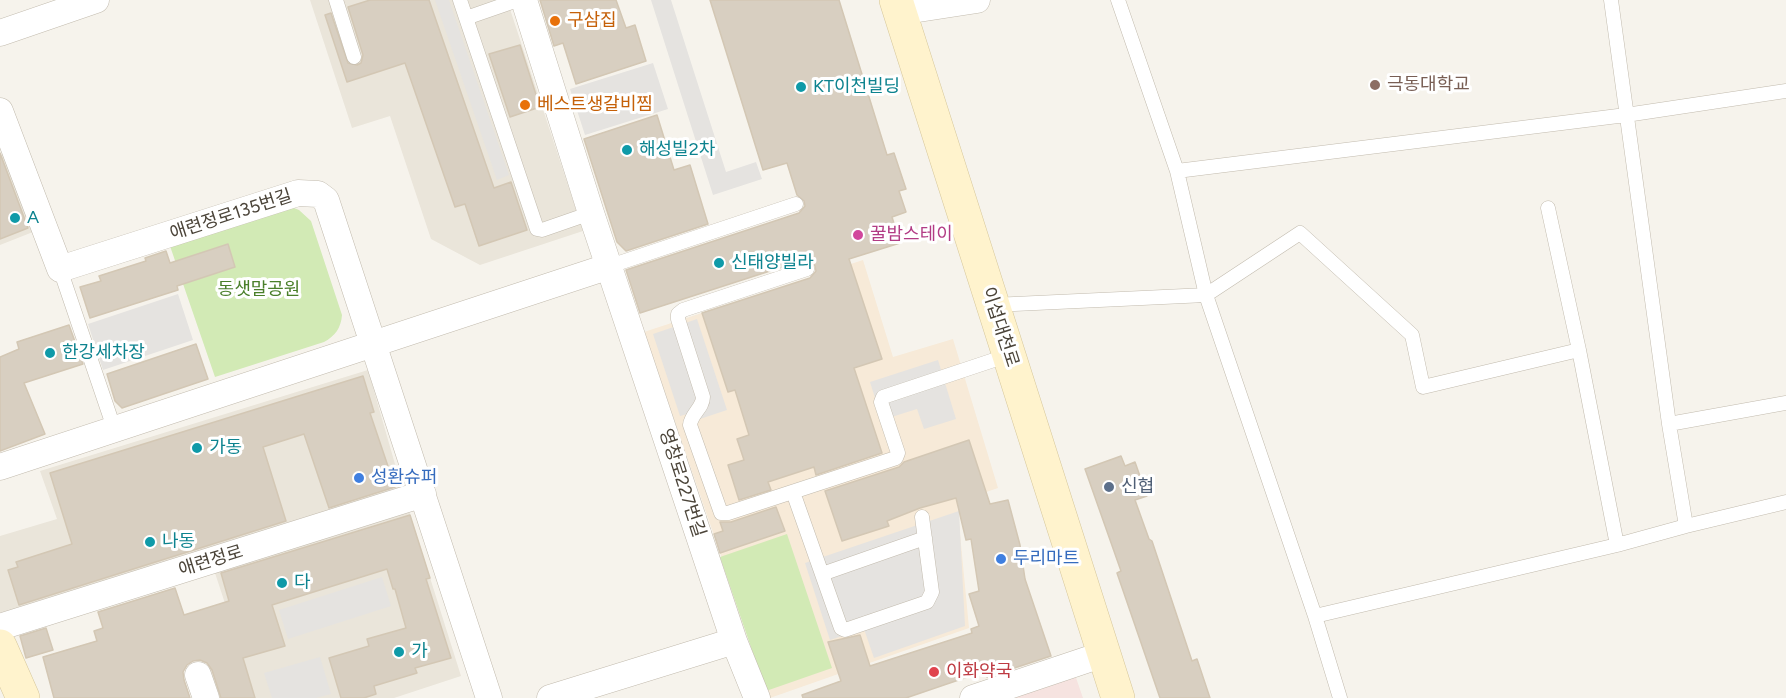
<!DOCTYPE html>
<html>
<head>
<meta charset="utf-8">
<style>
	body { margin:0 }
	canvas { display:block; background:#f6f3ec }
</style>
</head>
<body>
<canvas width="1786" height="698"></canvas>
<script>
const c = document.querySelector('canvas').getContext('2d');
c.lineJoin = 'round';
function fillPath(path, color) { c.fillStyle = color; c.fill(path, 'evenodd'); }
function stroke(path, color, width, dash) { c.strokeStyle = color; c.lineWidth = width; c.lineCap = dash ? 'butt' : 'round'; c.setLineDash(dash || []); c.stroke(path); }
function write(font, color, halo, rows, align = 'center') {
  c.font = font + ' Figtree,"Noto Sans KR",sans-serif'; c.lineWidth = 6; c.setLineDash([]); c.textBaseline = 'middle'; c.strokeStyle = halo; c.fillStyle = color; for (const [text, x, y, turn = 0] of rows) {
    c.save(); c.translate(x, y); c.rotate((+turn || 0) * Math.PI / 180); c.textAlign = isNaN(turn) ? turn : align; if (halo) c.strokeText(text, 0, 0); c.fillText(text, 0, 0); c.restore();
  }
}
fillPath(new Path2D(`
	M310 0H507L583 231 480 265 431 239 390 116 352 128Z
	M3 154 38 230 0 245V155Z
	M368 370 403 492 2 619 0 611V536L57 519 40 471Z
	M409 511 461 676 394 698H213L204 670 243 658 215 573Z`), '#eae5da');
fillPath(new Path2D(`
	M863 260 893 357 953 339 998 488 957 502 969 628 770 698 644 332Z`), '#f7ead8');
fillPath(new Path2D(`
	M1074 672 1083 698H994Z`), '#f6e3e0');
fillPath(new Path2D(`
	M294 208 299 210 311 221 342 315C341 328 335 336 324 342L215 377 170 246 283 209Z
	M787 534 832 668 766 691 720 557Z`), '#d2eab5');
fillPath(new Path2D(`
	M435 0H449L509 175 497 180Z
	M651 0H671L726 172 756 162 762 179 713 195Z
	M653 63 668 109 585 135 570 89Z
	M178 294 193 340 103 370 88 324Z
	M697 319 727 410 694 421 691 413 680 416 653 334Z
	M938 360 956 419 924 429 917 409 882 420 870 382Z
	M959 511 965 626 874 658 864 629 830 640 805 563Z
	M382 577 391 606 288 639 279 610Z
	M320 657 331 694 316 698H272L264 673Z`), '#e5e3e0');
const building = new Path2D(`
	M370 0H429L494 188 511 182 527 230 479 246 465 204 455 207 405 63 347 82 325 15 331 13 348 63 357 65 361 63 363 55 348 7Z
	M540 0H616L626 28 635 25 646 61 576 84 563 43 554 46Z
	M710 0H839L887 155 894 153 906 189 899 191 906 212 892 217 900 243 849 259 882 359 854 368 882 453 816 475 814 467 768 482 771 490 739 500 728 465 744 460 737 439 749 435 735 390 728 392 702 313 810 278 816 271 815 266 809 260H804L640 313 626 270 799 213 805 206 804 201 797 195 787 163 763 170Z
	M520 45 540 107 510 117 489 54Z
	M657 115 674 170 690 165 708 224 626 251 617 242 584 139Z
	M0 153 28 228 0 239Z
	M228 244 235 267 177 286 178 290 90 318 80 287 101 281 99 276 146 261 145 258 166 251 170 263Z
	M69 325 83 364 24 383 45 434 0 451V357L19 349 17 342Z
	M196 344 208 379 122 408 115 401 107 374Z
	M363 376 374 412 370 413 395 487 329 508 304 434 263 447 286 521 19 605 8 570 18 567 16 562 72 544 50 473Z
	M969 440 990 504 1008 500 1020 545 1025 579 1051 656 987 677 985 671 906 698H803L802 695 841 681 828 642 860 635 870 666 972 633 971 629 979 626 969 594 979 591 971 539 966 540 956 498 920 508 887 521 889 526 842 541 825 491 899 467 904 462Z
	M1121 456 1125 466 1135 462 1147 496 1135 500 1149 539 1152 541 1192 661 1197 659 1210 698H1160L1117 573 1121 571 1085 469Z
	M776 507 785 531 720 553 714 534 723 531 720 522H731Z
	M410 515 430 578 426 579 451 658 415 668 417 673 374 686 376 694 364 698H341L329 658 369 646 367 639 406 628 395 589H393L387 569 272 605 285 646 243 658 255 698H221L212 670 207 663 200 660 193 661 187 665 183 672 184 680 190 698H54L43 657 97 641 94 631 103 628 98 612 175 588 184 615 229 601 221 573Z
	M46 628 53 650 26 658 20 636Z`);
fillPath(building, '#d8cfc1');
stroke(building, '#d3c7b4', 1.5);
const lane = new Path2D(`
	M336 0 354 57
	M460 0 537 229 542 230 591 213
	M1118 0 1177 171 1206 295 1315 616 1340 698
	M1611 0 1669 424 1686 526
	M466 18 518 0
	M1177 171 1626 115 1786 91
	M1548 208 1579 350 1617 545
	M610 266 796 204
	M60 269 115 431
	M807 269 683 310 678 314V319L703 397C703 408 691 414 690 425L721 513H728L896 458 898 453 881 402 883 397 1009 355
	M993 305 1206 295 1300 233 1412 335 1423 387 1579 350
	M1669 424 1786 403
	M793 492 841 628 845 630 927 602 932 592 922 517
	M822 574 925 538
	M1315 616 1617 545 1686 526 1786 502`);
const street = new Path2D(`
	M524 0 591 213 734 641 757 698
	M899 12 977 0
	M0 33 96 0
	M0 111 60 269 298 193 318 194 326 200 489 698
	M0 467 610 266
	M0 627 423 494
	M198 675 206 698
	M550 698 734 641
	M973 698 1104 654`);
const secondary = new Path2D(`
	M896 0 1118 698
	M0 646 23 698`);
stroke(lane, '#c2bbae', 15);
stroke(street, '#c2bbae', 27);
stroke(secondary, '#d6c79b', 34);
stroke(lane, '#fff', 14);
stroke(street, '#fff', 26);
stroke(secondary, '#fff3cd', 33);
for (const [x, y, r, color] of [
	[555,21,6,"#e8710a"],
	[1375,85,6,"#8d6e63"],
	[801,87,6,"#0f9aa8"],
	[525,105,6,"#e8710a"],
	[627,150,6,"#0f9aa8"],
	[15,218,6,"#0f9aa8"],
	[858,235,6,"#d1479c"],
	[719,263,6,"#0f9aa8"],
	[50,353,6,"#0f9aa8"],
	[197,448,6,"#0f9aa8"],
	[359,478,6,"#3f7fe0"],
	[1109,487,6,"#5c6f8a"],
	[150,542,6,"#0f9aa8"],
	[1001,559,6,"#3f7fe0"],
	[282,583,6,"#0f9aa8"],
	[399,652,6,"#0f9aa8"],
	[934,672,6,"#e0444e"]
]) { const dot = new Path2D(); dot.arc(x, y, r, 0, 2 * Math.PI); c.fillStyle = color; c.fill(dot); stroke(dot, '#fff', 2); }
write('18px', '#c56008', '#fff', [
	["구삼집",567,21],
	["베스트생갈비찜",537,105]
], 'left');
write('18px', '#785e54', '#fff', [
	["극동대학교",1387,85]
], 'left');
write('18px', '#0d838f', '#fff', [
	["KT이천빌딩",813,87],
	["해성빌2차",639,150],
	["A",27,218],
	["신태양빌라",731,263],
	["한강세차장",62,353],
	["가동",209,448],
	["나동",162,542],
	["다",294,583],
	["가",411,652]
], 'left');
write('18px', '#4b4439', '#fff', [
	["애련정로135번길",231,215,-18],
	["이섭대천로",1000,327,72],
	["영창로227번길",682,483,72],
	["애련정로",211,561,-17]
]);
write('18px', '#b23c85', '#fff', [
	["꿀밤스테이",870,235]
], 'left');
write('18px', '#4a7f2a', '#fff', [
	["동샛말공원",259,290]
]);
write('18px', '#366cbe', '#fff', [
	["성환슈퍼",371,478],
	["두리마트",1013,559]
], 'left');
write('18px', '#4e5e75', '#fff', [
	["신협",1121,487]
], 'left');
write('18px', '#be3a42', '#fff', [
	["이화약국",946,672]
], 'left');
</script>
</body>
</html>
